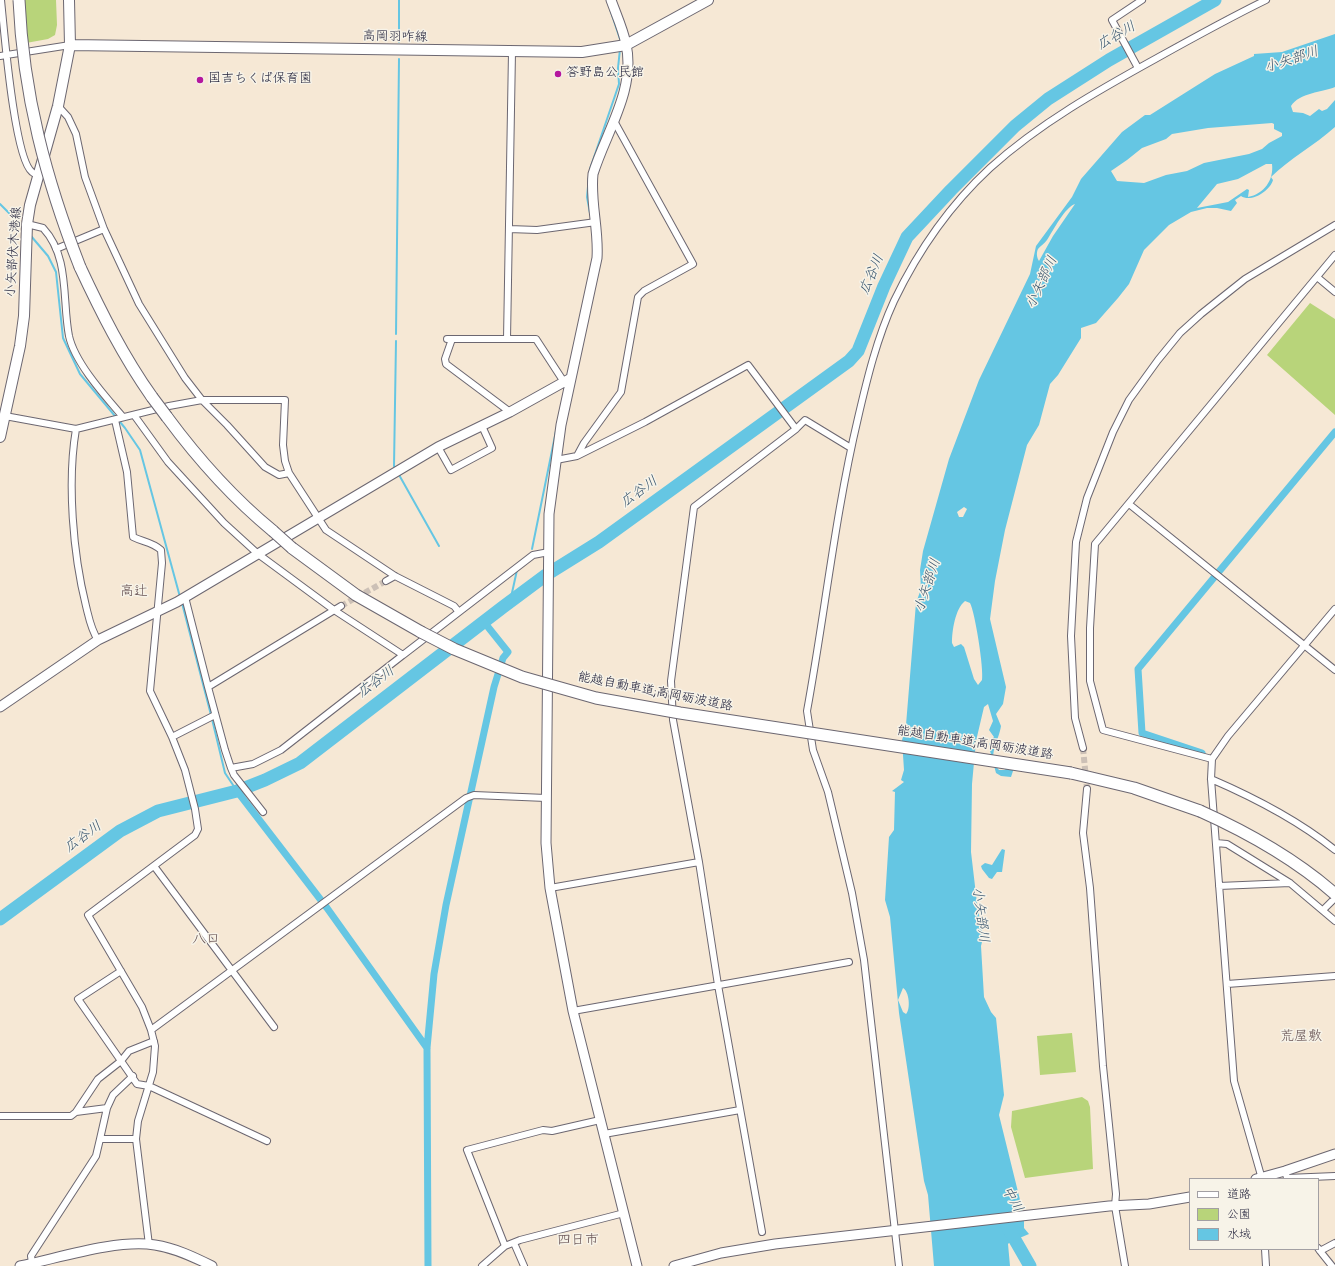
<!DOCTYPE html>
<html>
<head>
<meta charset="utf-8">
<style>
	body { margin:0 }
	#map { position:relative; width:1335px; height:1266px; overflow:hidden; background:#f6e8d5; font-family:"Indie Flower","Klee One",sans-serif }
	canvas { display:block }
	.legend { position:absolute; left:1189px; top:1178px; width:130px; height:72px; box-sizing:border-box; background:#f7f3e8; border:1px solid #a29fa3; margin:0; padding:5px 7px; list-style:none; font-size:12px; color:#22223b }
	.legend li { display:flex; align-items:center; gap:8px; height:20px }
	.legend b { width:20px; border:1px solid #a29fa3 }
</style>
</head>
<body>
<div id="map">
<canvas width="1335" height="1266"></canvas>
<ul class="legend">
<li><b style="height:5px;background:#fff"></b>道路</li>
<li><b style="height:11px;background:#b8d47a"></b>公園</li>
<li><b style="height:11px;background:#65c6e3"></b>水域</li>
</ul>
</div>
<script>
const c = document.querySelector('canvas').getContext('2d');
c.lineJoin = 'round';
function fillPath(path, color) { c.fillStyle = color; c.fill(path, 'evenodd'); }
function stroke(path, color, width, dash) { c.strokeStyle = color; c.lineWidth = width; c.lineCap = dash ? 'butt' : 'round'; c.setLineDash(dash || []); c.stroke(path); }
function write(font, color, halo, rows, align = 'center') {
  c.font = font + ' "Indie Flower","Klee One",sans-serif'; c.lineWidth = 3; c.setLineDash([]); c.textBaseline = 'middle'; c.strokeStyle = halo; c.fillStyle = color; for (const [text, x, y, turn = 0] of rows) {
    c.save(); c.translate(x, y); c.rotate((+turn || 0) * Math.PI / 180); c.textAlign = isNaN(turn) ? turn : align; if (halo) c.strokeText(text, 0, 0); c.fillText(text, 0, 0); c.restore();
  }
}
fillPath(new Path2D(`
	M23 0H56L57 25 55 35 48 39 26 43Z
	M1310 303 1335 319V415L1267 355Z
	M1072 1033 1076 1072 1040 1075 1037 1036Z
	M1082 1097 1088 1101 1090 1107 1093 1169 1025 1178 1011 1127 1012 1111Z`), '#b8d47a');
fillPath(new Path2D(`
	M1335 34V87C1323 92 1299 93 1291 106L1293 112 1303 113 1310 116 1319 109 1322 111 1327 109 1335 100V127C1315 145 1289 159 1271 177L1273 180C1270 191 1251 203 1241 196L1235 200 1237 203 1231 211 1217 208H1207L1191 212 1169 225 1144 250 1129 284 1118 298 1096 323 1081 328V338L1058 375 1050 384 1039 425 1027 445 1005 530 995 581 990 619 1006 687 1003 704 996 714 1001 726C999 741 986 756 999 770H1004L1015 765 1011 777 1001 776 996 773 989 747V744L994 737 989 730 993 721 988 704 984 707 976 741 972 784 971 852 977 903 983 938 981 946 984 997 991 1012 996 1018 1004 1095 999 1115 1022 1208 1024 1220V1228L1029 1234 1010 1242 1008 1244 1010 1266H934L928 1195 924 1181 899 1013 890 917 885 900 889 837 894 830 895 792 892 791 904 782 901 780 904 770 902 740 903 737H905L916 603 921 589 920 570 923 551 949 459 979 380 1030 274 1036 246 1072 197 1081 179 1122 132 1145 115H1150L1215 74 1254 56V54L1282 52ZM1272 123 1274 124V129L1282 133V136L1269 143 1262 149 1249 154 1204 163 1187 171 1166 175 1144 183 1117 181 1111 171 1127 160 1142 148 1166 139 1172 134 1208 128ZM1266 164H1272C1274 180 1264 194 1248 197L1249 190 1247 189 1228 202 1197 208 1217 184 1238 179ZM1075 204 1053 236 1039 261C1037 258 1036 253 1038 249 1040 246 1044 244 1047 240 1053 231 1065 207 1075 204ZM964 507 967 509 963 517H959L957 512ZM965 601 970 603C975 612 984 669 982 680L978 685 974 679 964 647 961 644 954 647 952 643C952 631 955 609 965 601ZM903 988C909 991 911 1009 906 1014L903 1012 898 1000Z
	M1002 849 1005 850 1002 872H997L992 879 989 878 982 869 981 866 985 863 992 865Z`), '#65c6e3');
stroke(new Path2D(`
	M610 9 621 42
	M399 42V0
	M590 169 619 84 618 68 620 49
	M589 176 587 197 590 213
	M0 204 24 228
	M31 236 48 256 56 272 63 338 80 374 125 428 140 450 180 597
	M396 334 399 59
	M396 341 394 466 396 470
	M398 473 439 546
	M532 549 556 431
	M510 602 517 570
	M182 603 211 715
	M212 719 225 773 237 791`), '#65c6e3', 2);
stroke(new Path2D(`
	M1202 753 1142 733 1138 669 1335 432
	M237 791 327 908 427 1048
	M428 1266 427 1048 434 974 446 905 494 687 503 658 508 652 484 622`), '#65c6e3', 7);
stroke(new Path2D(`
	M0 919 120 831 158 811 237 791 265 780 300 763 503 607 546 575 599 542 849 361 858 351 884 286 907 237 951 190 1015 126 1048 99 1109 60 1215 0
	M1007 1226 1030 1266`), '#65c6e3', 13);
stroke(new Path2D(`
	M341 606 386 581
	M1083 748 1087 789`), '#ccc0b6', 6, [6, 3]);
const street = new Path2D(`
	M1 0C4 28 14 158 32 172 34 174 36 174 38 175
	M0 56 70 45
	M1138 68 1112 20 1142 0
	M58 106 68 117 76 134 85 177 104 229 139 304 185 378 202 400 227 425 265 467 279 475 289 473
	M27 224 43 228C70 257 62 300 69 336 75 363 105 396 123 417
	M509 229 537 230 596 222
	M56 249 104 229
	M1317 277 1335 292
	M447 339H536L564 382
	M452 339 445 359 446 364 510 412
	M507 339 512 52
	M134 415 168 462 224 523 258 554 334 610 403 655 533 555 549 552
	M5 416 76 429 169 406 202 400H285L283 445 285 461 289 473 326 530 395 576 454 606 459 612
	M115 420 127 472 133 537C143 542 152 542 161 550L162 563 150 691 172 737 185 770 195 809 198 829 195 835 88 915 142 1007 151 1030 155 1046 153 1072 138 1121 136 1139 149 1245
	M76 429C67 482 73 554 86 606 89 618 91 630 98 640
	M438 447 451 470 492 448 482 426
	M577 456 645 422 748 365 796 429
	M556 460 577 456 584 443 621 392 638 297 644 291 693 264 614 121
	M1129 504 1335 670
	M386 581 395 576
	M185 597 208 687 341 606
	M208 687 225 750 231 768 253 764 281 750 403 655
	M172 737 215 715
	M1083 748 1075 718 1071 636 1076 542 1087 498 1113 432 1129 400 1158 360 1180 333 1201 314 1245 279 1335 225
	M1212 759 1103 730 1090 681V628L1095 544 1335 255
	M231 768 234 775 263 812
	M1211 779C1255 798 1298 820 1335 850
	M1087 789 1083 833 1090 888 1103 1066 1116 1194 1115 1206 1125 1266
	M1216 843 1227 844 1290 883 1335 921
	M154 866 274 1027
	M1219 886 1290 883
	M550 888 699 862
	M1323 910 1335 898
	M121 971 78 999 137 1084 149 1086 267 1141
	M1227 984 1335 976
	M573 1011 849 962
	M151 1030 466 798 474 795 546 798
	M107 1108 113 1095 133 1076
	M76 1112 98 1079 121 1061 129 1051 154 1041
	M0 1116H71L76 1112 107 1108 100 1139H136
	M604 1134 740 1110
	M1285 1171 1287 1178 1335 1176
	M1262 1179 1234 1081 1211 779 1212 759 1228 736 1335 609
	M762 1232 718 985 699 862 673 720 671 681 694 507 796 429 805 420 851 448
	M514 1243 524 1266
	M505 1246 467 1150 543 1130 552 1131 600 1120
	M1318 1248 1320 1251 1335 1243
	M1265 1249 1266 1266
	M1320 1251 1332 1266
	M32 1263 31 1256 96 1156 100 1139
	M482 1266 505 1246 520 1240 624 1213
	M899 1266 864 960 852 893 828 792 813 750 807 711C825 613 835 515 858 418 867 379 877 338 894 301 918 251 950 205 990 168 1040 123 1099 90 1157 58 1193 38 1229 18 1266 0`);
const secondary = new Path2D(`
	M611 0C616 14 623 29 626 44 636 90 606 132 593 174 590 202 599 229 597 258L561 425 549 514 546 843 550 888 573 1011 637 1266
	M0 707 98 640 177 602 438 447 510 412 571 378
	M1256 1179 1285 1171 1335 1154
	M20 1266C59 1258 116 1239 155 1245 175 1248 194 1257 212 1266
	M674 1266 721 1253 775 1244 1109 1206 1149 1204 1190 1197`);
const primary = new Path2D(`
	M70 45 582 52 626 45 708 0
	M0 437 20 346 24 316 27 224 30 205 58 106 70 45 69 0`);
const highway = new Path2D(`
	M80 267C101 312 123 356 152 397
	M167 417C198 459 233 498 273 531
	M292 548 356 595 421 632
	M1071 773 1134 788 1200 811`);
stroke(street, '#6c6771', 8);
stroke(secondary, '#6c6771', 11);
stroke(primary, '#6c6771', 12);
stroke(highway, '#6c6771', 13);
stroke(street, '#fff', 6);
stroke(secondary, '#fff', 9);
stroke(primary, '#fff', 10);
stroke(highway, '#fff', 11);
const highwayBridge = new Path2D(`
	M19 0C23 94 46 180 80 267
	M152 397 167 417
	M273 531 292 548
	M421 632 454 649 522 677 596 698 680 713 1071 773
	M1200 811C1249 833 1294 858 1335 894`);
stroke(highwayBridge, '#6c6771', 13, []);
stroke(highwayBridge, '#fff', 11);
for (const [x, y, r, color] of [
	[558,74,4,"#b5179e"],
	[200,80,4,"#b5179e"]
]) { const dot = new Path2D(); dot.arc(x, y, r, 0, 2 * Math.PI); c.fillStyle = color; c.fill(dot); stroke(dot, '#f7f3e8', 1.5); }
write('13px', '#22223b', '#f7f3e8', [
	["高岡羽咋線",395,38,1],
	["小矢部伏木港線",15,252,-86],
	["能越自動車道;高岡砺波道路",655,693,11],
	["能越自動車道;高岡砺波道路",975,744,9]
]);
write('13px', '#22223b', '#f7f3e8', [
	["答野島公民館",566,74],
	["国吉ちくば保育園",208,80]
], 'left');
write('italic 14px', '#36536d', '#f7f3e8', [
	["広谷川",1117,37,-30],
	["小矢部川",1292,61,-18],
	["広谷川",873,275,-67],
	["小矢部川",1043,283,-65],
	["広谷川",640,493,-36],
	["小矢部川",929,586,-72],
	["広谷川",377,683,-37],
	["広谷川",84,838,-36],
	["小矢部川",979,915,83],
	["中川",1011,1200,61]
]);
write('14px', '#685354', '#f7f3e8', [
	["高辻",134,593],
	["八口",206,941],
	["荒屋敷",1301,1038],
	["四日市",578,1242]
]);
</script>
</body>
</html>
